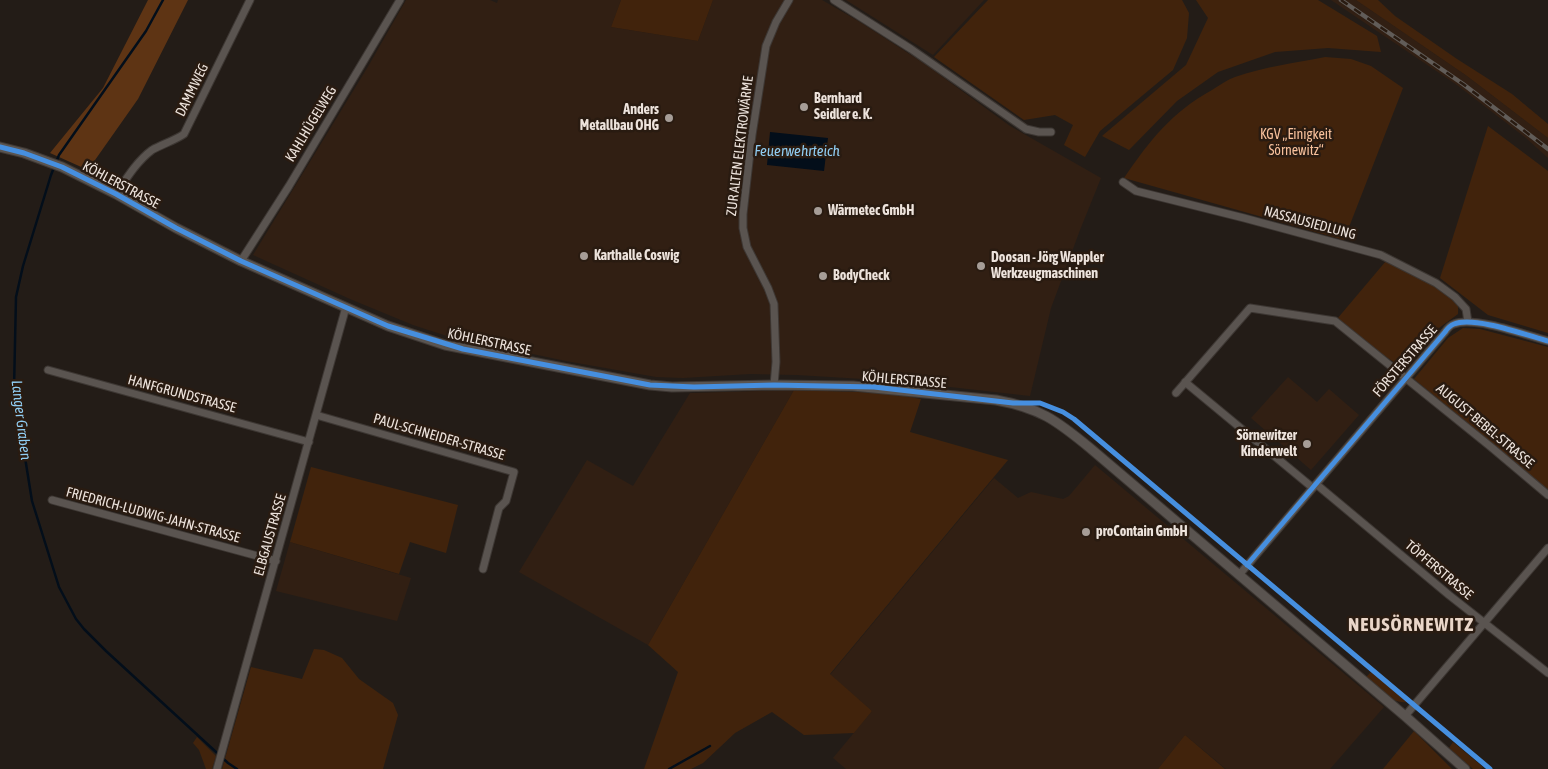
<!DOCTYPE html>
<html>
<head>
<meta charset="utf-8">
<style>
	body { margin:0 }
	canvas { display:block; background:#231c17 }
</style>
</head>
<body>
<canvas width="1548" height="769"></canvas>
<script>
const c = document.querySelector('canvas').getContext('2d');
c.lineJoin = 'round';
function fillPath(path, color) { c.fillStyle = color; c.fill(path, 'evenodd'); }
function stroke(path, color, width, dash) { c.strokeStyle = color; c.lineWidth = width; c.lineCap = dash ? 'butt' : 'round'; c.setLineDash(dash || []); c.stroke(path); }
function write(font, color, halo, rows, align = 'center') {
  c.font = font + ' "Asap Condensed",sans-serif'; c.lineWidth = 5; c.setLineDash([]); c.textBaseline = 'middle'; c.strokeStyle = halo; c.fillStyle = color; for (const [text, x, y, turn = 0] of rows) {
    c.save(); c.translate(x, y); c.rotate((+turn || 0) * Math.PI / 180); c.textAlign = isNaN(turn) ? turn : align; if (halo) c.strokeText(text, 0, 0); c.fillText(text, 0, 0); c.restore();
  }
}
fillPath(new Path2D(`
	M406 0H490L497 3 498 0H621L611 27 698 41 713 0H822L860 22 925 64 1010 126 1101 178 1080 230 1051 308 1030 396 897 381 797 375 750 374 683 378 656 377 566 361 447 336 413 325 350 299 253 255 369 65Z
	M846 0H984L933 55Z
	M1331 0H1356L1467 76 1548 138V158L1526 138 1457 85Z
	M1288 377 1317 402 1329 389 1359 415 1311 470 1251 418Z
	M794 390 648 645 519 572 587 460 633 486 690 393Z
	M1095 465 1384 707 1330 769H1226L1185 735 1158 769H846L833 758 872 711 830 675 994 478 1018 498 1031 492 1063 499 1069 496Z
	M290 542 411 578 397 621 276 591Z`), '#311f13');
fillPath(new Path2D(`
	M621 0H713L698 41 611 27Z
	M988 0H1182L1189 13 1187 38 1173 70 1100 131 1085 157 1064 145 1073 125 1055 115 1024 120 934 57Z
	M1196 0H1318L1377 36 1381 52 1328 48 1275 52 1218 72 1177 101 1129 150 1102 136 1186 65 1208 18Z
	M1356 0H1378L1395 16 1457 59 1512 94 1548 124V138L1467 76Z
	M1325 57 1351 59 1371 66 1403 88 1344 240 1124 178C1150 140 1172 112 1212 90 1220 85 1227 80 1235 77 1264 67 1295 63 1325 57Z
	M1488 126 1548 171V333L1488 315 1440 278Z
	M1386 261C1403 270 1445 288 1456 302 1459 306 1458 310 1458 314L1439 328 1403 368 1380 353 1337 319Z
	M1463 328 1480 329 1548 347V491L1414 379 1448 338Z
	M794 390 889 393 921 399 910 432 1008 460 830 674 872 711 854 733 804 735 772 712 735 733 703 763 691 769H644L678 672 648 645Z
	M311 467 458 505 446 553 410 542 399 574 290 542Z
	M314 649 324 650 342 658 359 679 393 703 398 715 383 769H222L251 667 302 679Z
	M1371 672 1407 702C1392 705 1377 686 1366 677Z
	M1414 731 1452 769H1383Z
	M1185 735 1225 769H1158Z
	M197 737 216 756 212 769H206L199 750 193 743Z
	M1453 742 1483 767 1481 769H1473L1449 748Z`), '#41230c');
fillPath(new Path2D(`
	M148 0H188L138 99 88 170 50 153 103 88Z`), '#5e3414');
fillPath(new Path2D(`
	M770 132 828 138 824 171 767 165Z`), '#030e1a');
stroke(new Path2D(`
	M163 0 146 31 59 155 51 175 23 266 16 297 14 389 32 501 59 587 76 619 84 629 106 651 228 763 237 769
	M669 769 710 746`), '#030e1a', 2.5);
const minor = new Path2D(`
	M834 0 911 49 1026 129 1039 132H1051
	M1123 182 1136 191 1244 218 1381 255 1436 283 1455 297 1466 309 1468 322
	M116 194C126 179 137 161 152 150 162 144 174 141 184 134L250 0
	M241 261 289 186 400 0
	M48 370 309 442
	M1185 382 1313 488
	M774 385 776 362 774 304 768 288 747 247 743 228V214L752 135 766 46 776 22 789 0
	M1176 393 1250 308 1335 321 1491 447 1548 495
	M316 415 514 472 506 501 499 508 483 569
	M1316 484 1449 595 1548 673
	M52 500 276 561
	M1239 575 1445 332C1447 329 1451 325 1454 324 1474 316 1526 335 1548 341
	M1405 716 1548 548
	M217 769 346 307`);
const tertiary = new Path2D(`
	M0 147 24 153 62 167 116 194 176 228 241 261 388 326 445 345 650 385 672 387 774 385 853 386 996 400C1040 408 1056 420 1090 448L1405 716 1465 769`);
stroke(minor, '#3d3733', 9);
stroke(tertiary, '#3d3733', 11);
stroke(minor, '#5a5450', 7);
stroke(tertiary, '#5a5450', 9);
const rail = new Path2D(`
	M1341 0 1463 84 1548 149`);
stroke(rail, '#615c58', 4.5);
stroke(rail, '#291b11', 2.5, [8]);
stroke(new Path2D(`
	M0 147 24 153 62 167 116 194 176 228 241 261 388 326 463 349 650 385 694 387 774 385 874 387 1013 403H1040L1063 412 1074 419 1490 769
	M1247 565 1445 332C1447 329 1451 325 1454 324 1474 316 1526 335 1548 341`), '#468fdf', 5);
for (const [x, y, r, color] of [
	[804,107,5,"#a69d97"],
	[669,118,5,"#a69d97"],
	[818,211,5,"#a69d97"],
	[584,256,5,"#a69d97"],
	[981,266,5,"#a69d97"],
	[823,276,5,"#a69d97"],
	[1307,444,5,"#a69d97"],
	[1086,532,5,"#a69d97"]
]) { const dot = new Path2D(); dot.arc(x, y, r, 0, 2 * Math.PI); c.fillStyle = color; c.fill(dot); stroke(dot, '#291b11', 2); }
write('14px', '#ede3dc', '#291b11', [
	["DAMMWEG",192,90,-64],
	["KAHLHÜGELWEG",311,124,-59],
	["ZUR ALTEN ELEKTROWÄRME",740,146,-83],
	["KÖHLERSTRASSE",121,185,28],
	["NASSAUSIEDLUNG",1310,223,15],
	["KÖHLERSTRASSE",489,342,12],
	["FÖRSTERSTRASSE",1405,361,-49],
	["KÖHLERSTRASSE",904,380,5],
	["HANFGRUNDSTRASSE",182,394,15],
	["AUGUST-BEBEL-STRASSE",1485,426,40],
	["PAUL-SCHNEIDER-STRASSE",439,437,16],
	["FRIEDRICH-LUDWIG-JAHN-STRASSE",153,515,15],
	["ELBGAUSTRASSE",270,535,-74],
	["TÖPFERSTRASSE",1439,570,40]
]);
write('bold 14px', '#ede3dc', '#291b11', [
	["Bernhard",814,99],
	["Seidler e. K.",814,115],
	["Anders",659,110,"right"],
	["Metallbau OHG",659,126,"right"],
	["Wärmetec GmbH",828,211],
	["Karthalle Coswig",594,256],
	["Doosan - Jörg Wappler",991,258],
	["Werkzeugmaschinen",991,274],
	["BodyCheck",833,276],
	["Sörnewitzer",1297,436,"right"],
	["Kinderwelt",1297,452,"right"],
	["proContain GmbH",1096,532]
], 'left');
write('14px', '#f9c29d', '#291b11', [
	["KGV „Einigkeit",1296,135],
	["Sörnewitz“",1296,151]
]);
write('italic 15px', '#90ccf1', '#291b11', [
	["Feuerwehrteich",797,151],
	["Langer Graben",21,420,83]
]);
c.letterSpacing = '1px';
write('bold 19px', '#e9d6c9', '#291b11', [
	["NEUSÖRNEWITZ",1411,625]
]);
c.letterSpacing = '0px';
</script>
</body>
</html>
